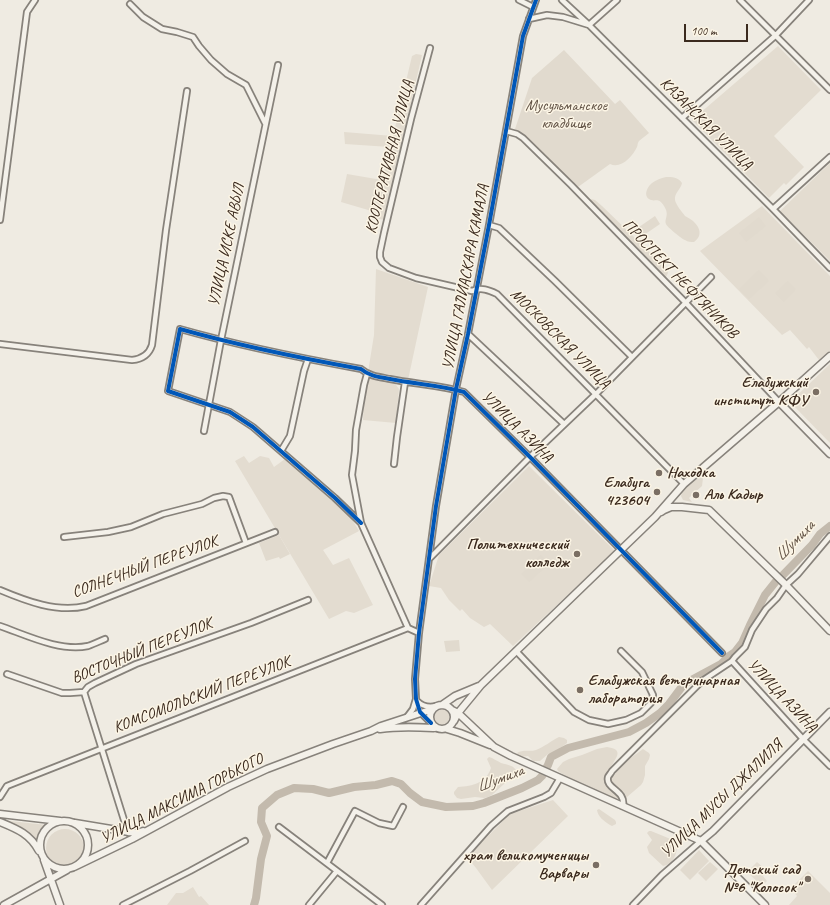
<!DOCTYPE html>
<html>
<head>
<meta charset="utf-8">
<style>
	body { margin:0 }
	#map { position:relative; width:830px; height:905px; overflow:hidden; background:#efebe2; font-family:Caveat,sans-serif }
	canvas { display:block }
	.scale { position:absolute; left:684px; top:24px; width:64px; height:18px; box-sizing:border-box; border:2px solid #3b2a1e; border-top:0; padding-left:5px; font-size:12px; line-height:14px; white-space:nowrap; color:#3b2a1e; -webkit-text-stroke:3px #fcf5e5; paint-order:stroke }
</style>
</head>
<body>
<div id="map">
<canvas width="830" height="905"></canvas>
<div class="scale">100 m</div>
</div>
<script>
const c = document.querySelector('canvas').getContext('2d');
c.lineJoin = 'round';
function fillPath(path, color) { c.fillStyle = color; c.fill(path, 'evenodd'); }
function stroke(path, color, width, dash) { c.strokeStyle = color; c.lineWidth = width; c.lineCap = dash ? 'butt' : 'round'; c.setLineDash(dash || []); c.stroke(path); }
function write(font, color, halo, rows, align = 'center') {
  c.font = font + ' Caveat,sans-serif'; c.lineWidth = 3; c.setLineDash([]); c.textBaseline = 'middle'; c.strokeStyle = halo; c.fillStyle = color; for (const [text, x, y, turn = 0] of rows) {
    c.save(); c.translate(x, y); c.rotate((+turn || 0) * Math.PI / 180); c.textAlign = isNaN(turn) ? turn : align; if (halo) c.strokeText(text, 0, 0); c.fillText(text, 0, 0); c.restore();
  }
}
fillPath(new Path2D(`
	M778 46 821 90 774 136 804 167 786 185 784 183 769 198 692 120Z
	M416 54 422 55 384 220 376 218 375 212 341 202 347 174 382 180 390 147 345 144 344 132 393 136 412 56Z
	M830 163V261L780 211Z
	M762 206 830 276V351L819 360 809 347 807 349 790 330 782 335 700 251Z
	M376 269 428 287 408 380 368 372 374 335Z
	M830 364V443L790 402Z
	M368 377 394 382 399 389 396 423 363 420 364 397Z
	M244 456 249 463 260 456 269 458 274 467 285 459 314 481 348 513 359 531 323 550 333 565 349 558 373 605 354 613 346 611 329 619 235 461Z
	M529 466 615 551 513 646 490 624 484 627 470 618 462 609 460 611 449 600 441 588 429 586 439 555Z
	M553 800 568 816 492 890 476 868 467 857 510 814Z
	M757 862 767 871 763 876 767 881 762 886 747 872Z
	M808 871 830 893V905H789L797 896 791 888Z
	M193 887 199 897 201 896 209 905H167L176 893H183Z`), '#e3dcd0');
fillPath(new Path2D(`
	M564 50 615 104 620 100 649 133C646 136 642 138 639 141 637 144 638 145 637 147 632 157 621 169 610 164L578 187 515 129 532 78Z
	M666 177C672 177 678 177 682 183 681 189 674 193 675 200 676 205 682 212 685 216 688 218 691 219 693 221 700 227 703 236 694 242 691 242 688 242 685 240 682 239 667 227 666 224 664 219 670 215 664 206 658 196 655 203 649 199 643 195 648 186 652 183 656 180 661 178 666 177Z
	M591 199 595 200 602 206 667 269 668 273 666 277 662 275 592 204Z
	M655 216 660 224 644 235 639 227Z
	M759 217 766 226 746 242 739 233Z
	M759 270 769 281 749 299 739 289Z
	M788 281 796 289 784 302 775 293Z
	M697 477 703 478 702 486 689 498 692 502 683 500 681 496 682 492Z
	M279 535 290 554 280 559 279 557 266 561 259 543Z
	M541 555 549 564 529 582 521 574Z
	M459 640 460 651 446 652 444 641Z
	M431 718a10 10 0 1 1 20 0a10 10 0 1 1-20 0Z
	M559 737 564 738 567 740V743L556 751 548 754 540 761H533L528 756 520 757 518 755 517 753C523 749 530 752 536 750 544 747 551 741 559 737Z
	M607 747C629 750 610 762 609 773L612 775 615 774 621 765 643 749 649 753 650 755 649 759 645 766V775L643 782 641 785 627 797 618 799 613 798 592 788 575 782 558 771 557 769 563 762 569 759 582 755 597 749Z
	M489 757C493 758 497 761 501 763 508 765 514 765 517 772L515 777 504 784 492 795 488 797 484 798 475 797 461 799 457 798 454 794V792L458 787C473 786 486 783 491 768L487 759Z
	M599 809 615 820 616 822V824L612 826 610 825C604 821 598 817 597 810Z
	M0 820 47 825 41 833 38 842C28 829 14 826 0 821Z
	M46 848a19 19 0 1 1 38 0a19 19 0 1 1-38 0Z
	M649 831H651L673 840 677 845C677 855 673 864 663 866L649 853 647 847 652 840 647 833Z
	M699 850 709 861 690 880 680 870Z
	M710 862 718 869 706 881 698 873Z`), '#e1dace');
stroke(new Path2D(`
	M781 577 812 545 820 534 830 526
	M254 905 256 898 261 859 267 836 261 822 262 808 277 795 294 788 313 789 329 793 354 787 376 785 392 781 401 784 410 793 422 802 446 807 473 806 484 803 522 788 538 780 542 776 548 765 551 757 568 748 629 732 646 723 660 713 669 704 684 684 721 664 729 656 735 652 742 643 750 625 765 595 777 580`), '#c3baad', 8);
const street = new Path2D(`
	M519 0 533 7
	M562 0 589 25 773 209 830 268
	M740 0 830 90
	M130 4 143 17 162 29 177 32 193 37 199 46 211 60 227 74 246 85 265 123
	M529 19 547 15 563 17 589 25 617 0
	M430 48 411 119 384 233 380 252V257L382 262 389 268 416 278 472 291C481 287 489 290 497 294L684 484
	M682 118 775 36 809 0
	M506 131 517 134 523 138 571 185 686 303 779 402
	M773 209 830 157
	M0 220 27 12 35 0
	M489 225 499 228 555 281 632 357
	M468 334 564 424
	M0 344 132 360C142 359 149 355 152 345L166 230 187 91
	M367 374 364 385 356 430 355 451 352 475 361 523 408 628
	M204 431 221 340 278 65
	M281 451 290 436 304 371 308 359
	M394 464 397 437 405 382
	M361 523 335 498 253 427 230 412 168 391 180 329C240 346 300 358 361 369 369 376 379 377 390 379 415 384 440 385 464 392L530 457 722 653
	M64 537 108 532 131 527 163 514 202 504 214 498 223 496 229 497 246 543
	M429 559 530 457 596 394 711 277
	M0 590C26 601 57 613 86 606L275 532
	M0 626C26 635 60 652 88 646 94 644 100 641 105 639
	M516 651 574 712 589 720 608 724 626 720 641 713 651 703 653 695 642 672 621 651
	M732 661 803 739 830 766
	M7 674 62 693H70L84 692 88 687 95 683 136 664 251 623 308 600
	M84 692 124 820 129 833
	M417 701C422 706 428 708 436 706
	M407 717 413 709 416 699
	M431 723 420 712 416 699 415 679 419 633 436 506 456 389 468 334 489 225 523 36 536 0
	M0 797 7 786 12 784 408 628 419 633
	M623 806C626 790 605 789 608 777 609 775 611 773 612 771L702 681 732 661 735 657 745 647 752 630 766 609 777 598 786 585 798 574 830 536
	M279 827 382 905
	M327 863 355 811 379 823 393 826 403 807
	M123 905 190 871 245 841
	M309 905 337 871
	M421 905 491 826 508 811 544 797 551 793 560 778
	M633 905 662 875 701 841`);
const secondary = new Path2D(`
	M779 402 830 454
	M661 512 664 510 671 507H682L709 510 786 585 830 631
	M430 717a12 12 0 1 1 24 0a12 12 0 1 1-24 0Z
	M442 705 455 696 479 686
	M452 710 458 713 494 747 511 756 701 841 765 905
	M454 721 458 713 481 685 655 517 684 484 779 402 830 356
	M380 729C399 726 416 727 434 728
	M447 729 460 733 490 745
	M0 814 60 821
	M40 845a24 24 0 1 1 48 0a24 24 0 1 1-48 0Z
	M0 822C17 829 30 834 39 851
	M75 823 129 832 137 833 143 831
	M701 841 713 831 830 712
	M44 860 60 905
	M74 867 132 839 228 787 267 769 333 744 371 731 381 726 433 709
	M4 905 67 870`);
stroke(street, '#87827b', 8);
stroke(secondary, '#87827b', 9);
stroke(street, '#f4f1ea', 4.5);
stroke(secondary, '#f4f1ea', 6);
stroke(new Path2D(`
	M361 523 335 498 253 427 230 412 168 391 180 329C240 346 300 358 361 369 369 376 379 377 390 379 415 384 440 385 464 392L530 457 722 653
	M431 723 420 712 416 699 415 679 419 633 436 506 456 389 468 334 489 225 523 36 536 0`), '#0057b8', 4);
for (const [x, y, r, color] of [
	[816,392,4,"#7a6e63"],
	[659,473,4,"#7a6e63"],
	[657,492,4,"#7a6e63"],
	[696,495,4,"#7a6e63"],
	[577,554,4,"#7a6e63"],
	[580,690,4,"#7a6e63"],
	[596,865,4,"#7a6e63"],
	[808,879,4,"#7a6e63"]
]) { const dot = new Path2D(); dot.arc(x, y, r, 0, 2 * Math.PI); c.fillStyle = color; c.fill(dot); stroke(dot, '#fcf5e5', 1.5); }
write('16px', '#625346', '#fcf5e5', [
	["Мусульманское",566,106],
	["кладбище",566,124]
]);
write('16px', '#3b2a1e', '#fcf5e5', [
	["КАЗАНСКАЯ УЛИЦА",706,124,45],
	["КООПЕРАТИВНАЯ УЛИЦА",390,157,-76],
	["УЛИЦА ИСКЕ АВЫЛ",227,245,-78],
	["УЛИЦА ГАЛИАСКАРА КАМАЛА",466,277,-79],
	["ПРОСПЕКТ НЕФТЯНИКОВ",680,279,46],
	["МОСКОВСКАЯ УЛИЦА",560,339,45],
	["УЛИЦА АЗИНА",517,427,45],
	["СОЛНЕЧНЫЙ ПЕРЕУЛОК",145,567,-20],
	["ВОСТОЧНЫЙ ПЕРЕУЛОК",142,651,-22],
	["КОМСОМОЛЬСКИЙ ПЕРЕУЛОК",202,695,-21],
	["УЛИЦА АЗИНА",782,696,47],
	["УЛИЦА МАКСИМА ГОРЬКОГО",182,799,-27],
	["УЛИЦА МУСЫ ДЖАЛИЛЯ",722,799,-44]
]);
write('bold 16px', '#3b2a1e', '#fcf5e5', [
	["Елабужский",808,383],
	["институт КФУ",808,401],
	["Находка",667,473,"left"],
	["Елабуга",649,483],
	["423604",649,501],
	["Аль Кадыр",704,495,"left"],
	["Политехнический",569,545],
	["колледж",569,563],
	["Елабужская ветеринарная",588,681,"left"],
	["лаборатория",588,699,"left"],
	["храм великомученицы",588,856],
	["Варвары",588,874],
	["Детский сад",800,870],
	["№6 \"Колосок\"",800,888]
], 'right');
write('italic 17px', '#645548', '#fcf5e5', [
	["Шумиха",795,541,-46],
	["Шумиха",500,779,-21]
]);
</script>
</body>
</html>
